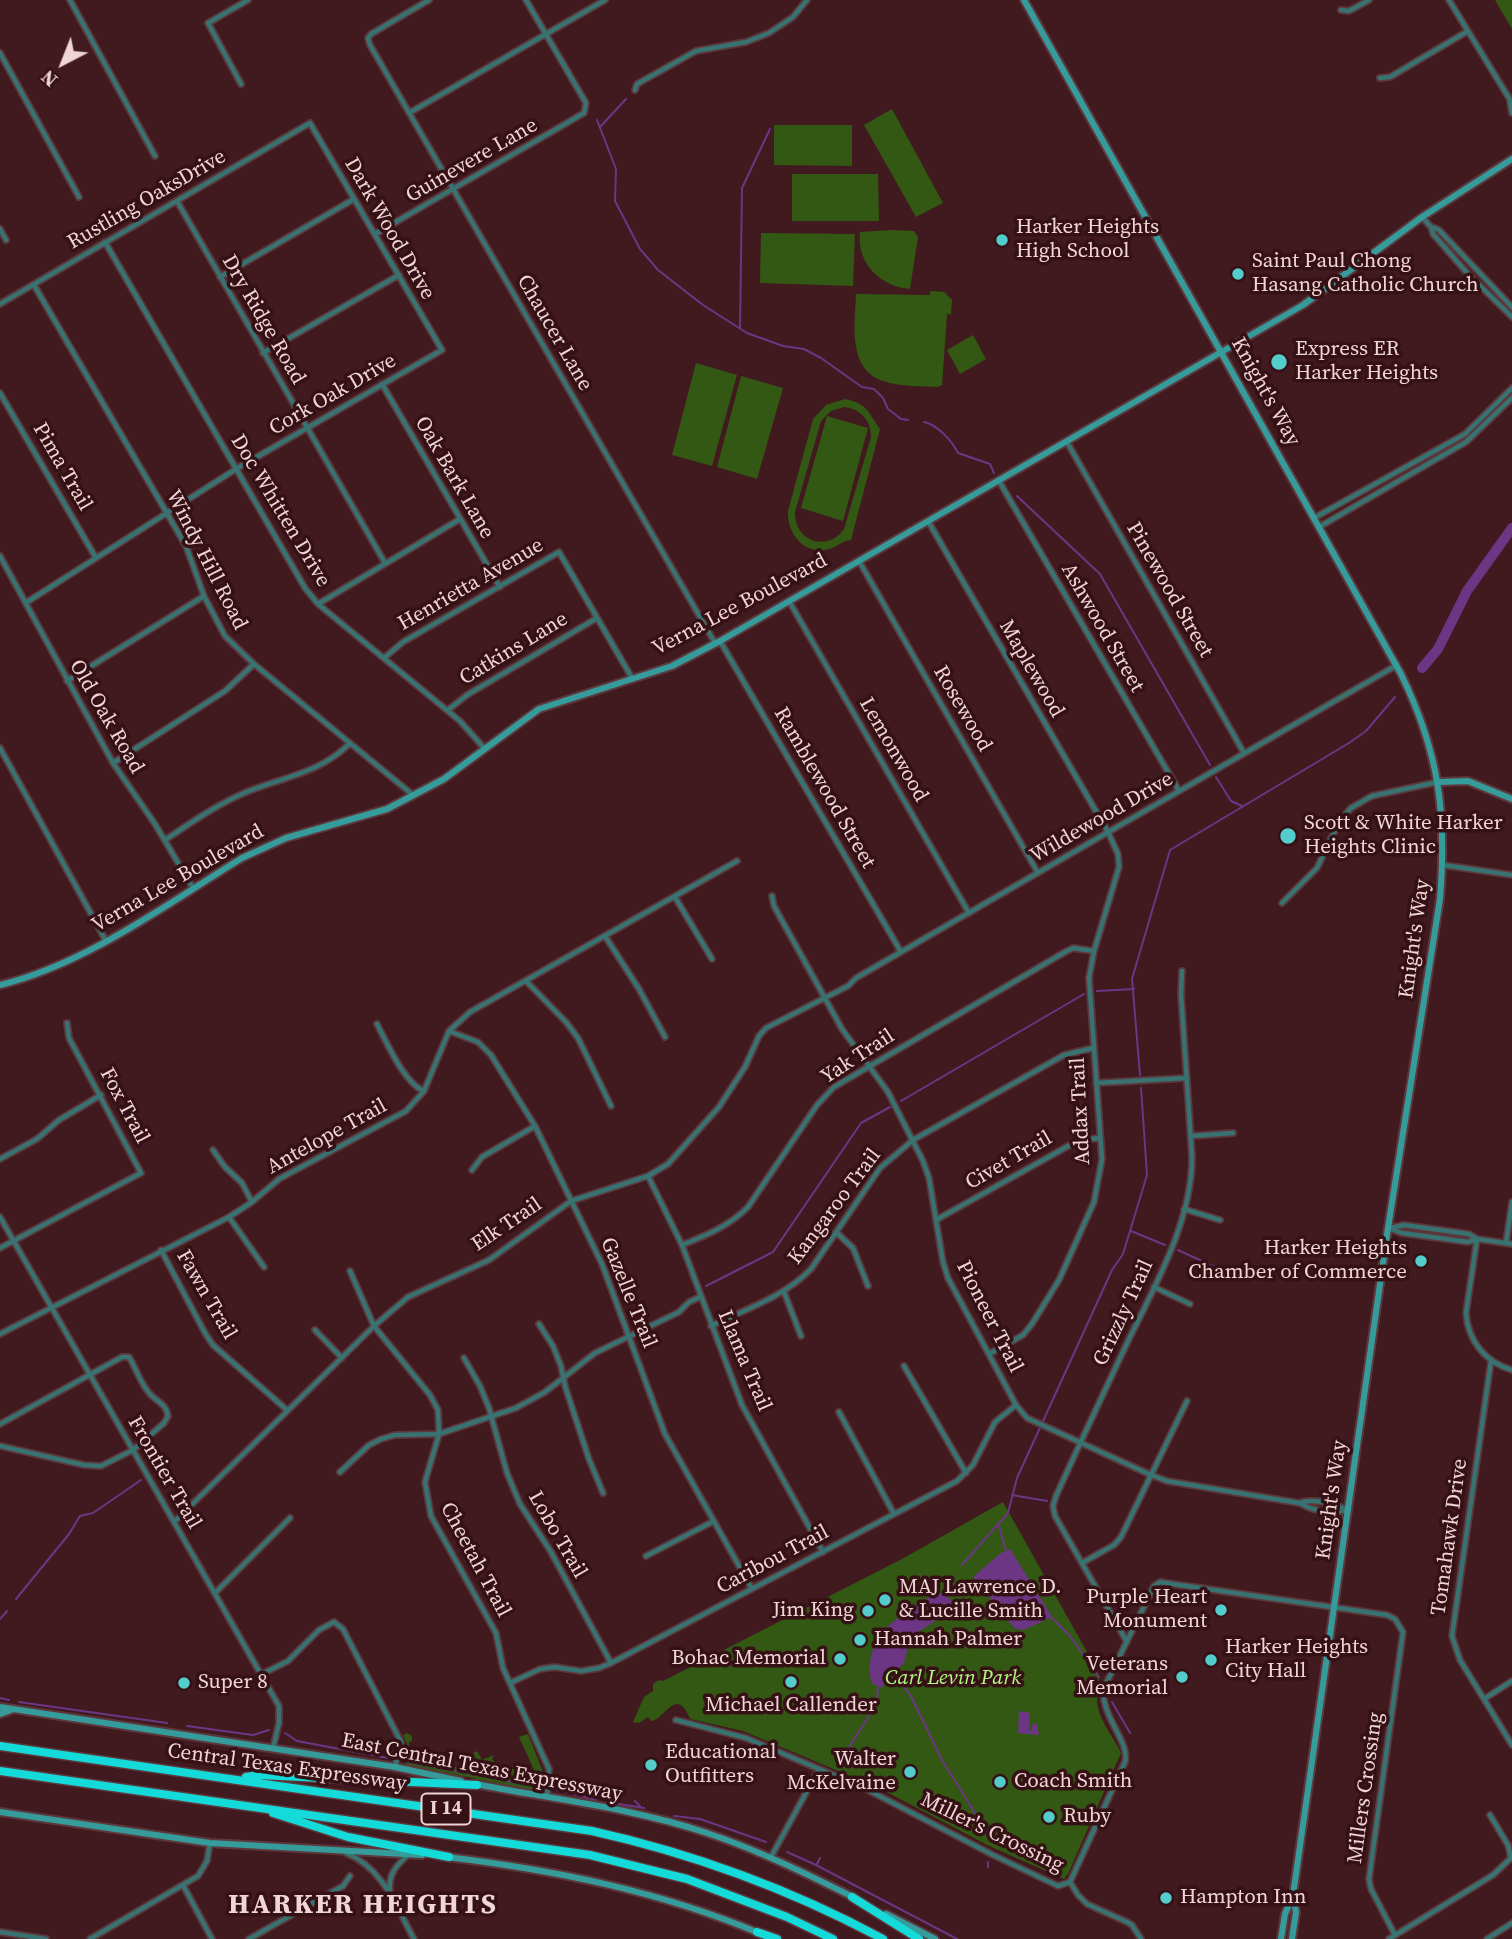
<!DOCTYPE html>
<html>
<head>
<meta charset="utf-8">
<style>
	body { margin:0 }
	#map { position:relative; width:1512px; height:1939px; overflow:hidden; background:#401a1f; font-family:"Source Serif 4",serif }
	canvas { display:block }
	.north { position:absolute; left:28px; top:28px; width:70px; height:70px; -webkit-text-stroke:5px #351015; paint-order:stroke; rotate:222deg; font-size:19px; font-weight:700; line-height:28px; text-align:center; color:#f0d5d6 }
	.north::after { content:''; display:block; margin:auto; width:24px; height:32px; background:#f0d5d6; clip-path:polygon(50% 0,100% 100%,50% 72%,0 100%) }
</style>
</head>
<body>
<div id="map">
<canvas width="1512" height="1939"></canvas>
<div class="north">N</div>
</div>
<script>
const c = document.querySelector('canvas').getContext('2d');
c.lineJoin = 'round';
function fillPath(path, color) { c.fillStyle = color; c.fill(path, 'evenodd'); }
function stroke(path, color, width, dash) { c.strokeStyle = color; c.lineWidth = width; c.lineCap = dash ? 'butt' : 'round'; c.setLineDash(dash || []); c.stroke(path); }
function write(font, color, halo, rows, align = 'center') {
  c.font = font + ' "Source Serif 4",serif'; c.lineWidth = 7; c.setLineDash([]); c.textBaseline = 'middle'; c.strokeStyle = halo; c.fillStyle = color; for (const [text, x, y, turn = 0] of rows) {
    c.save(); c.translate(x, y); c.rotate((+turn || 0) * Math.PI / 180); c.textAlign = isNaN(turn) ? turn : align; if (halo) c.strokeText(text, 0, 0); c.fillText(text, 0, 0); c.restore();
  }
}
fillPath(new Path2D(`
	M1495 0H1512V29Z
	M892 109 943 203 916 217 864 125Z
	M774 125H852V166L774 165Z
	M792 174H878L879 221H792Z
	M892 230 914 231 918 237 910 289C881 287 856 263 860 232Z
	M761 233 855 234 853 286 760 283Z
	M930 291 944 292 952 300 951 314H947L942 385 938 387C920 386 900 387 883 381 847 369 855 323 856 294L930 295Z
	M973 335 986 359 960 374 947 350Z
	M696 363 737 375 712 466 672 455Z
	M741 376 783 388 757 479 717 467Z
	M845 399C869 404 868 413 880 429L851 540C842 540 835 549 825 550 802 553 787 532 788 511L813 419 826 405ZM844 407C861 409 871 420 871 437L844 529C827 553 794 541 795 512L821 421 831 411Z
	M827 416 868 428 843 521 801 508Z
	M1003 1502 1096 1668C1104 1687 1094 1690 1098 1707 1101 1723 1114 1738 1121 1753L1068 1874 1064 1879 987 1845 881 1789 743 1731 690 1719C676 1685 666 1719 651 1721L648 1717 639 1723 633 1722 644 1697 653 1691V1684L659 1680 663 1681 902 1559Z
	M407 1733 412 1736V1741L409 1742V1749L416 1752 415 1758 462 1768 465 1763 467 1764 473 1757 472 1754 477 1751 482 1760 494 1755 492 1759 501 1769H517L519 1763 525 1776 535 1772 519 1737 528 1734 545 1777 543 1792 406 1765 407 1744 403 1735Z`), '#325813');
fillPath(new Path2D(`
	M1010 1549 1051 1615 1050 1618 1023 1630 1014 1628 973 1577 1001 1553Z
	M945 1593 953 1603 949 1612 915 1634 909 1643 904 1663 881 1688 873 1684C866 1672 871 1648 879 1637 889 1622 927 1593 945 1593Z
	M1019 1711 1030 1713 1029 1731H1031L1033 1723 1037 1724 1039 1735 1018 1733Z`), '#6c3685');
stroke(new Path2D(`
	M597 120 616 169 615 201 640 249 658 270 703 305 747 333 783 346 804 349 821 358 862 387 874 389 883 398 888 409 901 419 908 420
	M600 127 626 99
	M740 328 742 188 770 129
	M924 422C938 425 952 441 958 453L990 464 994 473
	M1017 496 1100 574 1210 765
	M1216 777 1231 801 1242 806
	M1097 991 1134 989
	M1140 1075 1132 979 1170 850 1349 743 1366 731 1395 697
	M901 1101 1084 994
	M1131 1231 1165 1245
	M1178 1250 1241 1279
	M706 1286 773 1252 861 1123 890 1107
	M1012 1495 1047 1501
	M999 1526 1006 1551
	M962 1565 1008 1513 1017 1478 1112 1270 1123 1254 1147 1175 1141 1088
	M944 1594 947 1589
	M16 1599 69 1534 80 1516 93 1513 141 1480
	M1050 1616 1070 1636 1099 1677
	M0 1619 7 1611
	M893 1673 911 1696 942 1760 990 1837
	M0 1698 9 1700
	M19 1702 167 1723
	M1112 1702 1130 1733
	M187 1726 253 1735 269 1730
	M285 1733 297 1741 388 1758
	M841 1760 876 1705 878 1688
	M408 1762 541 1787
	M557 1790 596 1800
	M635 1801 640 1806
	M613 1803 644 1808
	M674 1816 700 1819 766 1842
	M787 1852 816 1865 957 1939
	M988 1862V1867
	M817 1864 820 1858`), '#6c3685', 2);
stroke(new Path2D(`
	M1422 668 1438 649 1467 591 1512 528`), '#6c3685', 10);
const street = new Path2D(`
	M70 0 155 156
	M429 0 371 34 368 38 370 45 715 643
	M1449 0 1512 103
	M1341 10 1349 11 1369 0
	M0 53 79 197
	M1380 78 1390 77 1468 31
	M241 84 208 23 248 0
	M635 90 637 84 696 51 746 42 769 33 793 17 807 0
	M1510 102 1512 113
	M409 113 605 0
	M177 201 385 563
	M1422 217 1431 227 1433 234 1468 274 1512 317
	M1432 227 1439 230 1512 307
	M0 229 6 240
	M375 234 584 113 586 103 526 0
	M105 242 305 588 318 604 460 721 485 749
	M220 277 354 199
	M34 285 186 546 204 596 225 636 254 664 413 795
	M0 304 310 123 442 350 236 469 27 602
	M263 353 399 275
	M382 384 500 587
	M0 393 96 558
	M1067 442 1244 753
	M999 481 1179 791
	M1314 518 1465 434 1512 388
	M928 521 1108 832 1118 854 1119 867 1094 951 1089 978 1102 1159 1094 1202 1059 1280 1032 1324 1023 1335 989 1354
	M1319 527 1466 442 1512 398
	M0 556 113 763 155 824 193 888
	M859 561 1038 873
	M789 601 969 913
	M318 604 460 519
	M720 641 901 952
	M384 658 403 642 559 552 632 678
	M67 681 204 596
	M448 710 467 695 597 618
	M0 748 106 941
	M113 763 225 691 254 664
	M165 840C192 822 219 803 249 791 285 777 322 772 350 743
	M1443 865 1512 875
	M772 896 774 906 842 1029 888 1092 923 1161 929 1178 943 1262 948 1278 1016 1405 1027 1418 1151 1475 1167 1481 1299 1503C1314 1498 1334 1504 1348 1510
	M675 897 712 959
	M1282 903 1317 868 1339 822 1351 808 1372 796 1438 782
	M605 936 639 989 665 1037
	M526 981 566 1022 578 1038 611 1106
	M377 1024C387 1043 404 1083 424 1091
	M449 1031 478 1042 491 1055 535 1126 602 1264 665 1434 752 1589
	M1096 1083 1187 1078
	M1191 1136 1233 1133
	M213 1150 225 1167 242 1183 252 1202
	M0 1159 37 1139 59 1120 101 1095
	M472 1170 482 1157 535 1126
	M648 1176 682 1245 742 1405 823 1552
	M1184 1209 1220 1220
	M0 1217 279 1706V1723L273 1748
	M229 1217 264 1267
	M936 1220 1070 1145 1081 1140 1100 1138
	M1388 1228 1402 1233 1468 1242 1477 1239 1512 1244
	M1390 1228 1404 1225 1469 1234 1477 1239
	M836 1232 853 1248 868 1286
	M1477 1239 1466 1313C1468 1341 1485 1362 1512 1370
	M1506 1243 1512 1202
	M682 1245C707 1235 729 1226 748 1207L817 1105 834 1087 1065 952 1073 948 1094 951
	M0 1248 141 1173 69 1038 67 1023
	M161 1250 205 1333 213 1345 287 1410
	M350 1271 374 1326 430 1395 438 1410 439 1434 425 1482 431 1516 496 1633 503 1668 549 1769 547 1797
	M1154 1287 1190 1304
	M784 1292 801 1336
	M539 1324 553 1346 561 1366 565 1386 589 1459 603 1493
	M711 1326C746 1309 784 1297 811 1269L880 1168 913 1140 1064 1055 1093 1048
	M315 1330 342 1358
	M0 1334 229 1217 252 1202 279 1179 406 1111 424 1091 449 1031 470 1012 737 861
	M464 1358 480 1386 489 1408 507 1473 520 1504 551 1552 611 1663
	M1491 1361 1452 1636 1460 1660 1512 1745
	M904 1366 966 1473
	M839 1412 894 1514
	M0 1424 122 1357H129C136 1368 140 1383 150 1394 157 1402 166 1403 168 1416L164 1423 133 1450 101 1466 84 1465 0 1446
	M340 1472 369 1445 381 1439 395 1435 439 1434 516 1408 545 1392 595 1353 679 1312 689 1302 700 1297
	M1300 1503C1313 1512 1333 1513 1349 1510
	M174 1522 374 1326 408 1297 489 1260 571 1201 648 1176 668 1164 719 1107 745 1067 759 1036 766 1028 848 986 856 978 901 952 1397 665
	M646 1556 714 1521
	M1082 1563 1114 1545 1121 1537 1187 1401
	M215 1593 290 1518
	M1127 1642 1055 1516 1053 1506 1056 1496C1080 1443 1105 1390 1130 1337 1157 1282 1192 1220 1192 1157L1181 994 1182 971
	M262 1674 288 1661 319 1630 334 1622 343 1629 401 1742 395 1767
	M510 1683 540 1669 555 1667 581 1671 599 1668 611 1663 957 1481 973 1465 995 1422 1016 1405
	M1484 1699 1512 1681
	M676 1720 746 1738 864 1788 993 1855 1058 1886 1070 1882 1125 1762C1130 1742 1103 1719 1103 1690L1154 1586 1160 1582 1166 1583 1387 1615 1395 1619 1403 1632 1369 1879 1371 1889 1395 1935
	M346 1853C383 1868 396 1906 414 1939
	M771 1857 819 1769
	M1070 1882 1078 1895 1087 1904 1127 1922 1132 1925 1141 1939
	M183 1885 212 1939
	M390 1890C388 1873 398 1864 409 1854
	M0 1932 46 1939
	M90 1939 198 1876 207 1861 210 1843
	M249 1939 343 1886 350 1876
	M1389 1939 1493 1875 1511 1858 1508 1845 1490 1815
	M1487 1939 1512 1923`);
const secondary = new Path2D(`
	M1024 0 1401 674C1439 752 1447 813 1440 899L1388 1228 1293 1895 1285 1914 1281 1939
	M1439 782 1468 781 1512 799
	M0 985C86 964 167 904 242 858L286 838 387 809 444 779 539 709 672 666 720 641 1303 305 1422 217 1512 159
	M0 1707 395 1767 461 1781
	M0 1714 11 1710
	M475 1784C552 1799 633 1808 707 1833 758 1850 807 1874 855 1898
	M0 1812 210 1843 422 1855
	M447 1857C554 1870 659 1891 759 1933
	M886 1914 935 1939
	M1292 1939 1296 1912 1293 1896`);
const highway = new Path2D(`
	M0 1746 592 1831C695 1854 790 1889 883 1939
	M0 1771 590 1855 687 1879 787 1917 833 1939
	M246 1777 258 1775 477 1785
	M273 1813 348 1837 449 1857
	M852 1897 919 1939
	M757 1932 777 1939`);
stroke(street, '#5c383c', 8);
stroke(secondary, '#5c383c', 10);
stroke(highway, '#5c383c', 11);
stroke(street, '#387271', 4.5);
stroke(secondary, '#369c9b', 6);
stroke(highway, '#14dad9', 8);
for (const [x, y, r, color] of [
	[1002,240,7,"#52cdcb"],
	[1238,274,7,"#52cdcb"],
	[1279,362,9,"#52cdcb"],
	[1288,836,9,"#52cdcb"],
	[1421,1261,7,"#52cdcb"],
	[885,1600,7,"#52cdcb"],
	[1221,1610,7,"#52cdcb"],
	[868,1611,7,"#52cdcb"],
	[860,1640,7,"#52cdcb"],
	[840,1659,7,"#52cdcb"],
	[1211,1660,7,"#52cdcb"],
	[1182,1677,7,"#52cdcb"],
	[791,1682,7,"#52cdcb"],
	[184,1683,7,"#52cdcb"],
	[651,1765,7,"#52cdcb"],
	[910,1772,7,"#52cdcb"],
	[1000,1782,7,"#52cdcb"],
	[1049,1817,7,"#52cdcb"],
	[1166,1898,7,"#52cdcb"]
]) { const dot = new Path2D(); dot.arc(x, y, r, 0, 2 * Math.PI); c.fillStyle = color; c.fill(dot); stroke(dot, '#351015', 2.5); }
for (const [x, y, w] of [
	[446,1809,49]
]) { const box = new Path2D(); box.roundRect(x - w / 2, y - 15.5, w, 31, 5); c.fillStyle = '#351015'; c.fill(box); stroke(box, '#f0d5d6', 2); }
write('bold 19px', '#f0d5d6', null, [
	["I 14",446,1809]
]);
write('21px', '#f0d5d6', '#351015', [
	["Guinevere Lane",472,161,-30],
	["Rustling OaksDrive",147,200,-30],
	["Dark Wood Drive",389,229,60],
	["Dry Ridge Road",263,320,60],
	["Chaucer Lane",554,333,60],
	["Knight's Way",1265,392,61],
	["Cork Oak Drive",333,395,-30],
	["Pima Trail",62,467,60],
	["Oak Bark Lane",454,478,60],
	["Doc Whitten Drive",280,511,59],
	["Windy Hill Road",206,560,63],
	["Henrietta Avenue",471,585,-30],
	["Pinewood Street",1169,590,60],
	["Verna Lee Boulevard",740,605,-28],
	["Ashwood Street",1102,628,60],
	["Catkins Lane",514,649,-31],
	["Maplewood",1031,669,60],
	["Rosewood",962,709,60],
	["Old Oak Road",106,717,60],
	["Lemonwood",893,750,60],
	["Ramblewood Street",824,788,60],
	["Wildewood Drive",1102,818,-30],
	["Verna Lee Boulevard",178,879,-30],
	["Knight's Way",1415,939,-82],
	["Yak Trail",858,1057,-33],
	["Fox Trail",124,1106,62],
	["Addax Trail",1081,1111,-93],
	["Antelope Trail",327,1137,-29],
	["Civet Trail",1009,1161,-30],
	["Kangaroo Trail",835,1207,-53],
	["Elk Trail",507,1225,-34],
	["Gazelle Trail",628,1293,68],
	["Fawn Trail",206,1295,60],
	["Grizzly Trail",1124,1313,-65],
	["Pioneer Trail",989,1317,63],
	["Llama Trail",744,1361,67],
	["Frontier Trail",164,1473,60],
	["Knight's Way",1332,1500,-82],
	["Lobo Trail",557,1535,60],
	["Tomahawk Drive",1450,1537,-82],
	["Cheetah Trail",475,1560,62],
	["Caribou Trail",773,1560,-28],
	["Central Texas Expressway",287,1768,8],
	["East Central Texas Expressway",482,1768,11],
	["Millers Crossing",1366,1788,-82],
	["Miller's Crossing",992,1833,26]
]);
write('21px', '#f0d5d6', '#351015', [
	["Harker Heights",1016,228],
	["High School",1016,252],
	["Saint Paul Chong",1252,262],
	["Hasang Catholic Church",1252,286],
	["Express ER",1295,350],
	["Harker Heights",1295,374],
	["Scott & White Harker",1304,824],
	["Heights Clinic",1304,848],
	["Harker Heights",1407,1249,"right"],
	["Chamber of Commerce",1407,1273,"right"],
	["MAJ Lawrence D.",899,1588],
	["& Lucille Smith",899,1612],
	["Purple Heart",1207,1598,"right"],
	["Monument",1207,1622,"right"],
	["Jim King",854,1611,"right"],
	["Hannah Palmer",874,1640],
	["Harker Heights",1225,1648],
	["City Hall",1225,1672],
	["Bohac Memorial",826,1659,"right"],
	["Veterans",1168,1665,"right"],
	["Memorial",1168,1689,"right"],
	["Super 8",198,1683],
	["Michael Callender",791,1706,"center"],
	["Educational",665,1753],
	["Outfitters",665,1777],
	["Walter",896,1760,"right"],
	["McKelvaine",896,1784,"right"],
	["Coach Smith",1014,1782],
	["Ruby",1063,1817],
	["Hampton Inn",1180,1898]
], 'left');
write('italic 21px', '#b2f882', '#351015', [
	["Carl Levin Park",953,1679]
]);
c.letterSpacing = '2px';
write('bold 28px', '#f0d5d6', '#351015', [
	["HARKER HEIGHTS",363,1906]
]);
c.letterSpacing = '0px';
</script>
</body>
</html>
